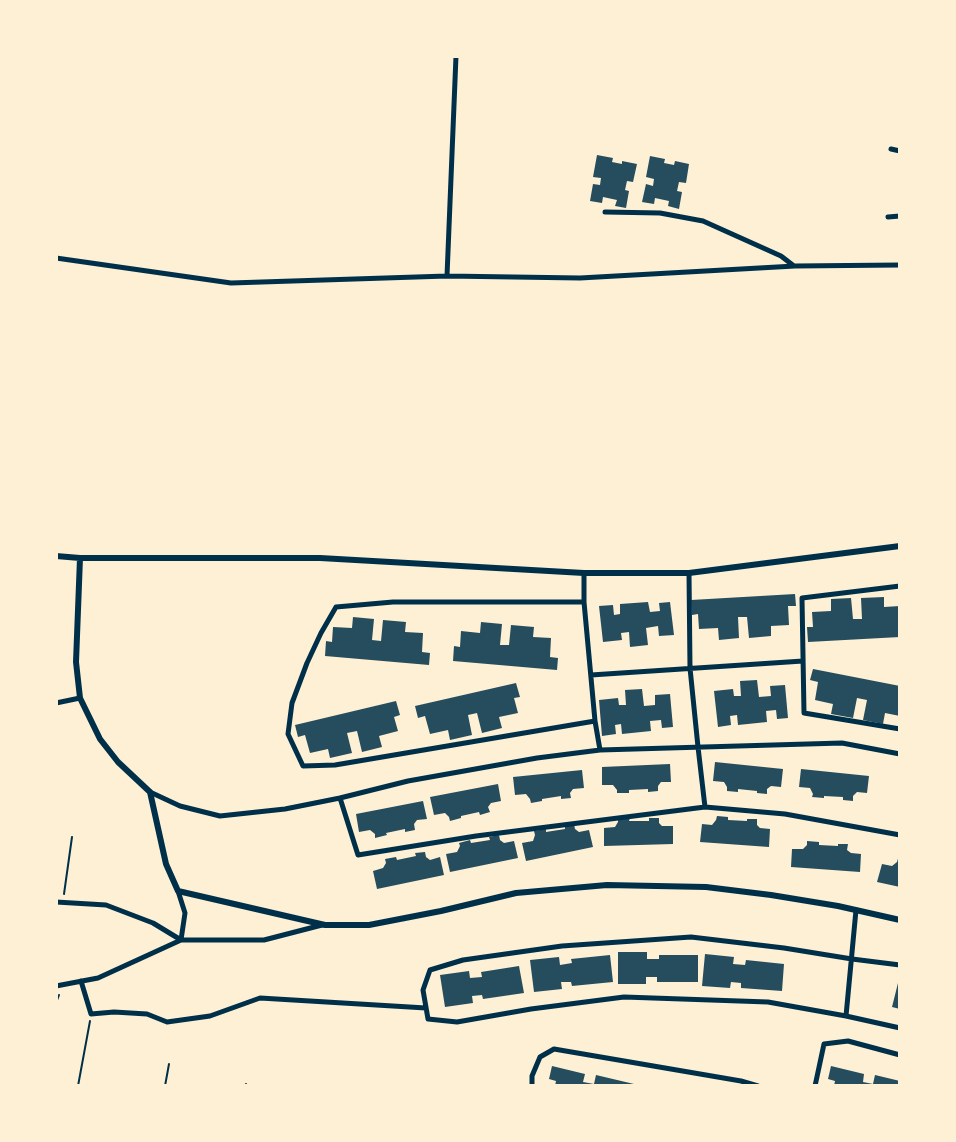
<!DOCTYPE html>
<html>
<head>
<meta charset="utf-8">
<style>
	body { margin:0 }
	#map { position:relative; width:956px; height:1142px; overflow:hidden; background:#fdf0d5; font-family:"Noto Sans",sans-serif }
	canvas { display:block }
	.frame { position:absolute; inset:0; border:58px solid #fdf0d5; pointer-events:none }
</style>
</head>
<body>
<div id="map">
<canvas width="956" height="1142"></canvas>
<div class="frame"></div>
</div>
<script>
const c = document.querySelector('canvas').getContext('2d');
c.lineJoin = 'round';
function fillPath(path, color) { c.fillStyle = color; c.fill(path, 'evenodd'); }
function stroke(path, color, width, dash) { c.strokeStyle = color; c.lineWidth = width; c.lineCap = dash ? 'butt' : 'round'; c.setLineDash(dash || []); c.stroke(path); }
fillPath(new Path2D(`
	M597 155 613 158 612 162 622 164V161L637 164 633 182 627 181 625 190 629 191 626 208 615 206 617 200 603 197 602 203 590 201 593 184 600 185 601 178 593 177Z
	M650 156 665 159 664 163 674 165 675 161 689 164 686 183 679 182 677 191 682 192 679 209 668 206 669 201 655 198 654 204 642 202 646 184 653 186 654 179 646 177Z
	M795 594 796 606H788L789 625 771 626V636L749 638 747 617H738L739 638 719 640 718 628 699 629 698 614 692 615 691 600Z
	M884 597V607L900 606V637L808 642 807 627H813L812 612 831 611V599L851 598 853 619H862L861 598Z
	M648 602 650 612 660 611 659 603 670 602 674 635 659 636 658 626 646 628 648 645 630 647 629 632 621 633 622 640 603 642 599 606 613 605 614 615 620 614V604Z
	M353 617 374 619 372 640 381 641 383 620 406 622 405 632 423 633 422 652 430 653 429 665 325 656 326 641 332 642 333 627 352 628Z
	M481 622 502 624 500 645H509L511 625 534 627 533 637 551 638 550 657 558 658 557 670 453 661 454 646 460 647 461 631 480 633Z
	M813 669 900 686V716L885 713 883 724 863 720 867 700 857 698 853 718 831 714 833 704 815 700 818 682 810 680Z
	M757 680 759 697 771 696 770 686 785 685 788 718 777 719 776 710 766 711 767 722 738 725 737 715 730 716 731 725 718 727 714 691 733 689 734 696H741L740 681Z
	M516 683 520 697 514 698 518 713 499 717 502 728 482 733 477 713 468 715 472 735 450 740 448 730 430 734 425 716 418 718 415 706Z
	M642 689 644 706 655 705V695L670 694 673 727 662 728 661 720 650 721 651 731 622 734 621 724 615 725 616 734 602 736 599 700 618 698 619 705H626L625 690Z
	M396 701 400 715 394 717 398 731 379 736 382 747 362 752 357 731 347 733 352 753 330 758 328 749 310 753 305 735 298 737 295 725Z
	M715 762 783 769 781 787 771 786 767 789V794L757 793V791L738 789V792L727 791V787L724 782 713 781Z
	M670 764 671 782H661L658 786V791L648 792V789L629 790V793H617V790L613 785H602V767Z
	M801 769 869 776 867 793 857 792 853 796V801L843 800V797L824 796V798L812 797 813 794 810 788 799 787Z
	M582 770 584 788 573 789 570 793 571 798 561 799V796L542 799V801L531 803 530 799 526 794 515 795 513 777Z
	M498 784 501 801 491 803 488 807 490 812 480 815 479 812 461 816V818L450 821 449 817 445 813 434 815 430 797Z
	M423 801 427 819 417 820 414 824 415 830 405 832V829L386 833 387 835 375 838V834L370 830 359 832 356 814Z
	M717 816 728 817V820L747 821V819H757V825L760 828 770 829 769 847 700 842 702 824 712 825 716 820Z
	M618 818H630L629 821H649V818H659V823L662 826H673V844L604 846V828L615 827 618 822Z
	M574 824 575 829 579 832 589 830 593 847 526 861 522 843 533 841 535 835 534 831 546 829V832L565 829V826Z
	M499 835 500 840 504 843 514 841 518 858 450 872 446 854 457 852 460 846 459 843 470 840 471 843 490 840 489 837Z
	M807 841 819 842V845L838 846V844H848L847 850 851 853 861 854 860 872 791 867 792 849H803L807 845Z
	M425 852 426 857 430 860 440 857 444 875 377 889 373 871 383 868 386 863 385 859 396 857 397 860 416 856 415 853Z
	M899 855 900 887 877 882 882 864 892 866 897 862Z
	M618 952H647V959H659V955H698V982H657V977H646V984H618Z
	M705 954 734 957 733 964 745 965 746 960 784 964 782 991 741 988V983L731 982 730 988 702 986Z
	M610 955 613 982 572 986 571 982H561L562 989 534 992 530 960 559 957 560 965 572 963 571 959Z
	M519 966 524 993 483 999 482 995 472 996 473 1003 445 1007 440 975 469 971 470 978 482 977 481 972Z
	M899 979H900V1009L892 1007Z
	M552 1066 585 1074 583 1082 594 1084 596 1075 634 1084 633 1086H555L556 1081 549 1079Z
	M831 1066 864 1074 863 1082 873 1084 875 1075 900 1081V1086H834L835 1081 828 1079Z`), '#264d5e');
stroke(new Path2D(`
	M64 894 72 837
	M56 1003 59 995
	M78 1086 90 1021
	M165 1086 169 1064
	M246 1086V1084`), '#003049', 2);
stroke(new Path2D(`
	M891 149 900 151
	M605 212 660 213 703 221 781 256 794 266
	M888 217 900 216
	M56 258 231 283 447 276 580 278 795 266 900 265
	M447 276 456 56
	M584 573V602L595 721 600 750
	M689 573 690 668 698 747 705 807
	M900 586 802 598 804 713 900 729
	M584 602H393L336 607 321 633 307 663 292 703 288 734 303 766 335 765 595 721
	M591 675 803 661
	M56 703 80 698
	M900 754 842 743 600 750 537 758 408 781 340 798 358 855 476 836 705 807 785 814 900 835
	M150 792 180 806 220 816 285 809 340 798
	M56 902 106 905 153 923 181 940 185 913 178 891
	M900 965 852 959 784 948 691 937 562 946 463 960 430 970 423 990 428 1019 457 1022 531 1009 624 997 768 1002 846 1016 900 1028
	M81 981 91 1014 114 1012 147 1014 167 1022 210 1016 260 998 426 1008
	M56 986 98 978 181 940H264L322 925
	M846 1016 856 910
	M532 1086V1076L540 1057 554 1049 741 1081 758 1086
	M815 1086 824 1044 848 1041 900 1055`), '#003049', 5);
stroke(new Path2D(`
	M56 556 80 558H320L584 573H689L900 546
	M80 558 76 662 80 698 100 739 118 762 150 792 166 864 178 891 325 925H369L441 911 516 893 607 885 706 887 771 895 838 906 900 920`), '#003049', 6);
</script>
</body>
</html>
